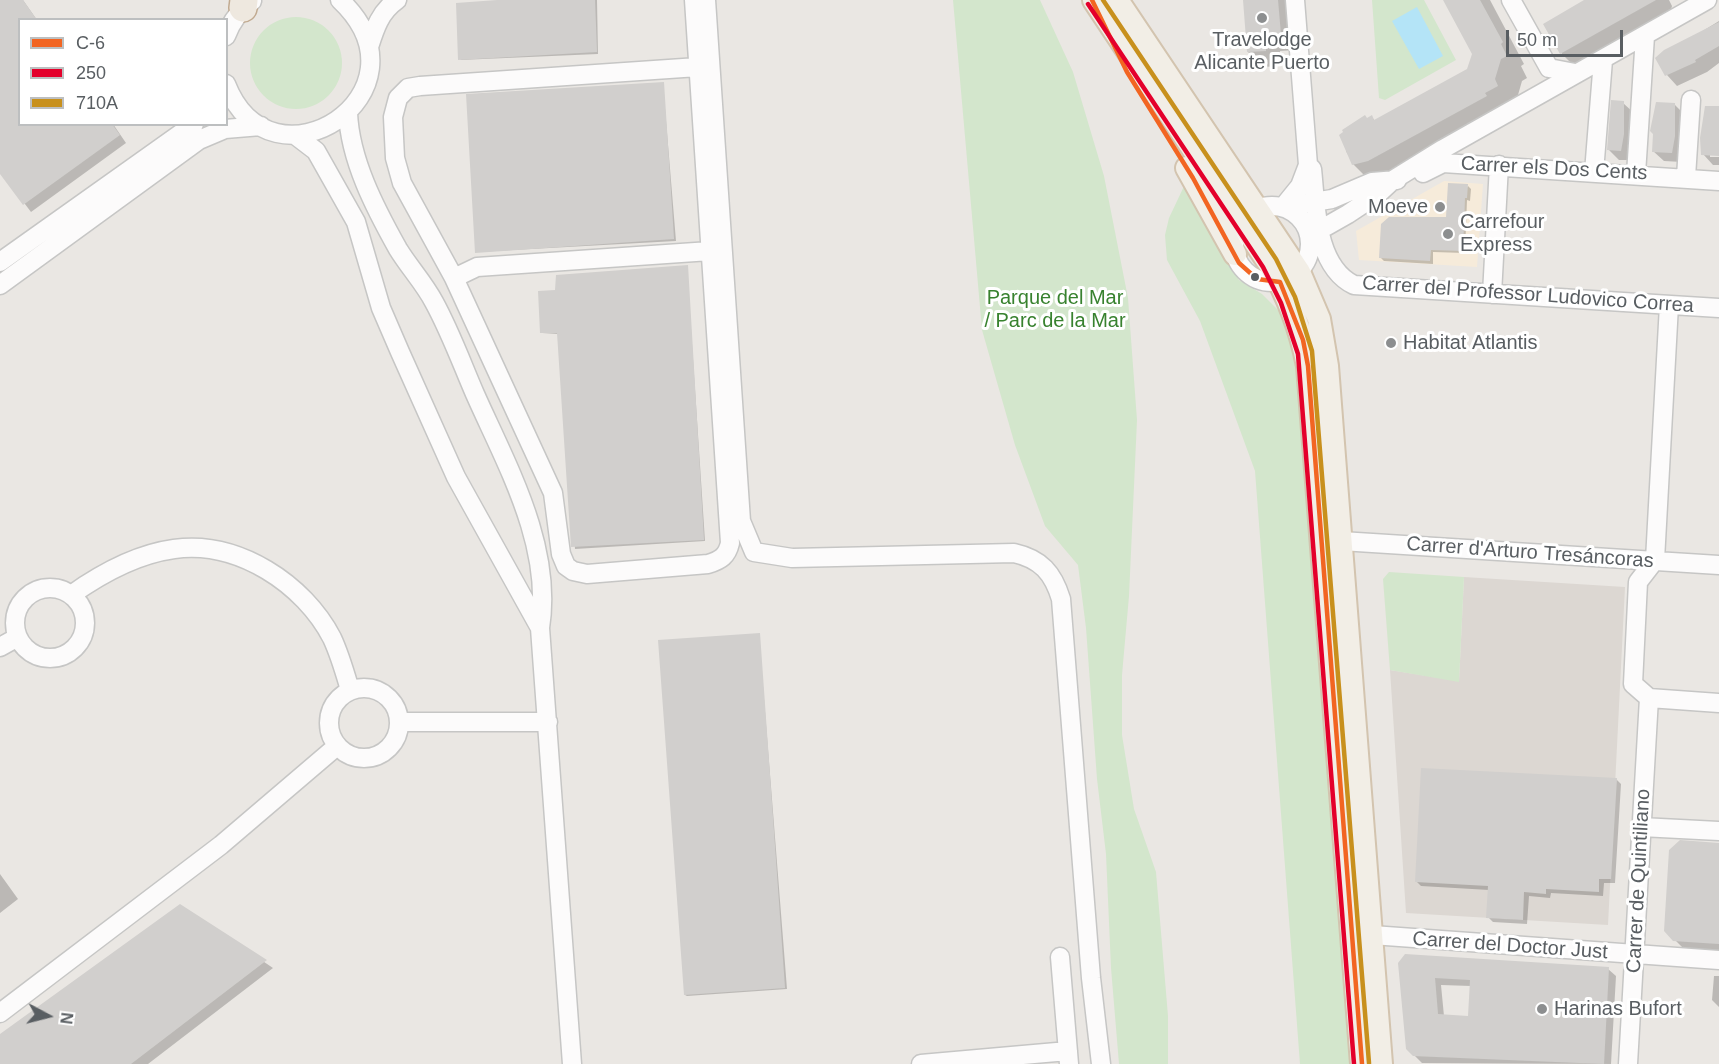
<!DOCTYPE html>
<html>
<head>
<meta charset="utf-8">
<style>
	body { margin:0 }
	#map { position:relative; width:1719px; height:1064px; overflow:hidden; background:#eae7e3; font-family:Helvetica,sans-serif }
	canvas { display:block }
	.legend { position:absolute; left:18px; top:18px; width:210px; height:108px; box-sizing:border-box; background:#fff; border:2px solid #bdbfc0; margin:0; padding:8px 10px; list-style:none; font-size:18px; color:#595e62 }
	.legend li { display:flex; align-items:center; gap:12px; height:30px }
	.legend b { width:30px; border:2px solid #bdbfc0 }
	.north { position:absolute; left:18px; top:986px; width:60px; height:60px; -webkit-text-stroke:4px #fff; paint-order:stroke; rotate:97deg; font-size:16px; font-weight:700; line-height:24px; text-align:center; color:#595e62 }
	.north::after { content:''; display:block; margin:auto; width:21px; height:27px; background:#595e62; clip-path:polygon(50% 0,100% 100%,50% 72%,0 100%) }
	.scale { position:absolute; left:1506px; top:30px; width:117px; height:27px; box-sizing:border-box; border:3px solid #595e62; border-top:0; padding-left:8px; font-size:18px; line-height:21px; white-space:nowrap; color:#595e62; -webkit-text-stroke:4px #fff; paint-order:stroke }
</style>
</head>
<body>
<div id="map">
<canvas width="1719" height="1064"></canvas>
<ul class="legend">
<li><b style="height:8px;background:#f26522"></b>C-6</li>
<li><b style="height:8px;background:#e4002b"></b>250</li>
<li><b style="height:8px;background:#c8901d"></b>710A</li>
</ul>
<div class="north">N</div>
<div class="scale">50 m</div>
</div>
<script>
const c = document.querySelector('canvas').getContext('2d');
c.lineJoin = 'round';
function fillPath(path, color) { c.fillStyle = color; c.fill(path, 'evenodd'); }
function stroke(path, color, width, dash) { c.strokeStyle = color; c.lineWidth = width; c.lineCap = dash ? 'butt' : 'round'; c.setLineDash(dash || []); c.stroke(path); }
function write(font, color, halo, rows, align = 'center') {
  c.font = font + ' Helvetica,sans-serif'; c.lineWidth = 6; c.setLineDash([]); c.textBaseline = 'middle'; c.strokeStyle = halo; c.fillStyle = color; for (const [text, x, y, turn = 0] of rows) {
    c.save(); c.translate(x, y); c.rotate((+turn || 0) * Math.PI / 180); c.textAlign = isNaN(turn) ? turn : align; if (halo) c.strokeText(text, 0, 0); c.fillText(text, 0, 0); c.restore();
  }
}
fillPath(new Path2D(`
	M1444 181 1483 184 1477 267 1359 260 1356 231Z`), '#f6ebda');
fillPath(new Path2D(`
	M1464 577 1625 587 1608 925 1406 913 1390 670 1459 681Z`), '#dcd7d2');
fillPath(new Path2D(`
	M953 0H1040L1073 72 1104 176 1128 298 1137 420 1129 596 1122 675V735L1134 809 1156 872 1168 1016V1064H1119L1111 968 1106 854 1097 779 1086 628 1078 565 1045 526 1015 445 982 330Z
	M1372 0H1424L1456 60 1385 100 1379 98Z
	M250 63a46 46 0 1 1 92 0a46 46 0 1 1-92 0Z
	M1186 182 1239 280 1262 294 1283 315 1296 348 1354 1064H1300L1255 471 1200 321 1167 260 1165 235 1169 218Z
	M1389 572 1464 577 1459 682 1390 670 1383 579Z`), '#d3e6cc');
fillPath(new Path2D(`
	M1417 7 1443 56 1419 69 1392 21Z`), '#b4e4f7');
fillPath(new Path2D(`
	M0 0H23L37 20H20V124H113L126 143 31 212 0 171Z
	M522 0H597L598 54 460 60Z
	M1244 0H1291L1295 50 1280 51 1281 66 1263 67 1248 52Z
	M1445 0H1490L1524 64 1521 66 1527 78 1522 81 1516 102 1375 186 1353 164 1346 151 1368 120 1372 117 1375 121 1469 70 1474 54Z
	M1587 0H1669L1672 6 1666 28 1583 75 1562 54 1545 25Z
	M1719 21V63L1707 72 1677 86 1667 75 1657 59Z
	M663 84 676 241 477 252Z
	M1623 103 1634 113 1631 160H1619L1609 150Z
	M1675 105 1685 115 1682 162 1664 161 1653 151Z
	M1719 108V154H1710V157H1719V165H1713L1703 154Z
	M1468 186 1471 189 1470 201 1467 200 1465 253 1433 252V264L1384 261 1381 258 1447 219Z
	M687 267 705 541 575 549 559 334 542 333Z
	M759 635 787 989 687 996 685 995Z
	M1616 779 1621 784 1615 883H1604L1603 896 1551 893 1550 898 1529 896 1527 924 1493 922 1488 917 1489 890 1421 886 1417 882Z
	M1719 844V964L1697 962 1666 931Z
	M0 874 18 899 0 913Z
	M180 905 273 968 148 1064H0V1036Z
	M1399 964 1608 969 1616 976 1611 1064 1422 1063 1407 1048ZM1441 985 1471 986 1469 1018 1444 1016Z
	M1714 976H1719V1007L1712 1000Z`), '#0003');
fillPath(new Path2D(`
	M0 0H23L37 20H20V124H112L120 135 23 205 0 174Z
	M497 0H595L597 52 458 60 456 3Z
	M1243 0H1278L1281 35 1265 36 1266 51 1247 52Z
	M1443 0H1480L1503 42 1501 44 1507 56 1501 59 1495 79 1498 86 1485 93 1487 96 1368 161 1352 165 1339 135 1343 132 1342 130 1365 115 1367 118 1372 115 1374 120 1467 69 1472 54Z
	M1584 0H1656L1560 54 1543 24Z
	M1719 22V46L1695 60 1696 62 1665 76 1655 58 1664 50Z
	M664 82 674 239 475 253 466 94Z
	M1611 100 1624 101V134L1621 151 1607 150Z
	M1656 102 1675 103V136L1672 153 1652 152 1653 134 1650 131Z
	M1705 106H1719V156L1701 155 1700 138Z
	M1448 183 1468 184 1467 198H1465L1463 251 1431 250 1430 261 1379 258 1381 224 1389 217H1446Z
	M688 265 704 540 571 547 557 333H540L538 291 555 290 556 275Z
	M760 633 785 988 684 995 658 640Z
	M1421 768 1617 778 1611 879H1599V892L1546 889V894L1524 892 1523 920 1486 918 1488 886 1415 882Z
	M1680 840 1719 843V944L1673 941 1664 931 1669 850Z
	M180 904 267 960 131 1064H0V1034Z
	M1405 954 1609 967 1604 1064 1413 1056 1406 1049 1398 963ZM1435 978 1470 980 1468 1016 1438 1014Z`), '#d1cfcd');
const minor = new Path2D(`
	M694 0 730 543C727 556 721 560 708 564L587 574 573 571 566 566 561 554 553 493 454 278 402 183 395 158 393 117 398 98 408 88 420 86 698 67
	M706 0 741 521 754 552 792 558 1014 553C1041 559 1053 573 1061 599L1091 978 1101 1064
	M1511 0 1549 68 1575 73
	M226 36C231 22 240 10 252 1
	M369 47C375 28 380 12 397 0
	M226 84C271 200 438 93 340 0
	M348 113C350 160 375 208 398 249 409 267 424 283 434 302 450 331 462 364 475 394 507 466 553 546 540 628L572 1064
	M295 135 316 151 356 222 381 308 400 352 456 477 540 628
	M1308 165 1312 169C1316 205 1315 266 1354 285L1719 308
	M1594 172 1603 60
	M1423 173 1443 163 1719 181
	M1636 174 1645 36
	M1686 177 1691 100
	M1234 244a38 38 0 1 1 76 0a38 38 0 1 1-76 0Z
	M1283 207 1332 199 1372 182 1397 180
	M1283 207 1300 186 1308 165 1295 0
	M1311 235 1348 214 1378 194 1393 180 1443 149 1707 0
	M0 262 194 124
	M454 278 477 267 710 251
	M0 285 199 140 225 129 261 126
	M1492 294 1499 165
	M1341 541 1719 565
	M15 623a35 35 0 1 1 70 0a35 35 0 1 1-70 0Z
	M71 595C102 573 137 554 174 549 238 540 304 584 332 638 340 655 345 673 350 690
	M0 647 18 637
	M329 723a35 35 0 1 1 70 0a35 35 0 1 1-70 0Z
	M1649 698 1633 684 1638 582 1655 560 1669 305
	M1649 698 1719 703
	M400 722H548
	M1641 827 1719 831
	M1372 935 1719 960
	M1060 957 1069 1064
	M0 1013 221 845 337 746
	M921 1064 1068 1051
	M1628 1064 1649 698`);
const major = new Path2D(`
	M1094 0 1269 263C1288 295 1301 330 1308 366L1362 1064
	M1117 0 1299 272 1319 319 1327 366 1381 1064
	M1187 168 1235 254`);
const highway = new Path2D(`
	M243 8 244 0`);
stroke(minor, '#c6c6c5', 21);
stroke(major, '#d3c4af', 26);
stroke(highway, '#c1aa90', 30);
stroke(minor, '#fcfbfb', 18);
stroke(major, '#f2eee6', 22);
stroke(highway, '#eee8df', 27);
stroke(new Path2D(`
	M1092 0 1127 72 1193 178 1239 263 1257 279 1280 282 1303 340 1308 366 1362 1064`), '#f26522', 4.5);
stroke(new Path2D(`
	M1088 4 1263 267 1281 303 1298 354 1354 1064`), '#e4002b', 4.5);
stroke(new Path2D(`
	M1103 0 1276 259 1295 297 1312 351 1369 1063`), '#c8901d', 4.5);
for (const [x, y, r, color] of [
	[1262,18,6,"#8c8e8f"],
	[1440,207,6,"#8c8e8f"],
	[1448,234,6,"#8c8e8f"],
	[1255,277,5,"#595e62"],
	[1391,343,6,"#8c8e8f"],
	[1542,1009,6,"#8c8e8f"]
]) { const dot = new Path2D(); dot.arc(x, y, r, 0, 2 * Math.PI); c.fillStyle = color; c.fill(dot); stroke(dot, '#fff', 2); }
write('20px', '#595e62', '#fff', [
	["Travelodge",1262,40,"center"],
	["Alicante Puerto",1262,63,"center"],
	["Moeve",1428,207,"right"],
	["Carrefour",1460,222],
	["Express",1460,245],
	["Habitat Atlantis",1403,343],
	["Harinas Bufort",1554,1009]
], 'left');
write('20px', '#595e62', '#fff', [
	["Carrer els Dos Cents",1554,169,3],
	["Carrer del Professor Ludovico Correa",1528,295,4],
	["Carrer d'Arturo Tresáncoras",1530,553,4],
	["Carrer de Quintiliano",1639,881,-87],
	["Carrer del Doctor Just",1510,946,4]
]);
write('20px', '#38822f', '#fff', [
	["Parque del Mar",1055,298],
	["/ Parc de la Mar",1055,321]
]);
</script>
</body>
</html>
